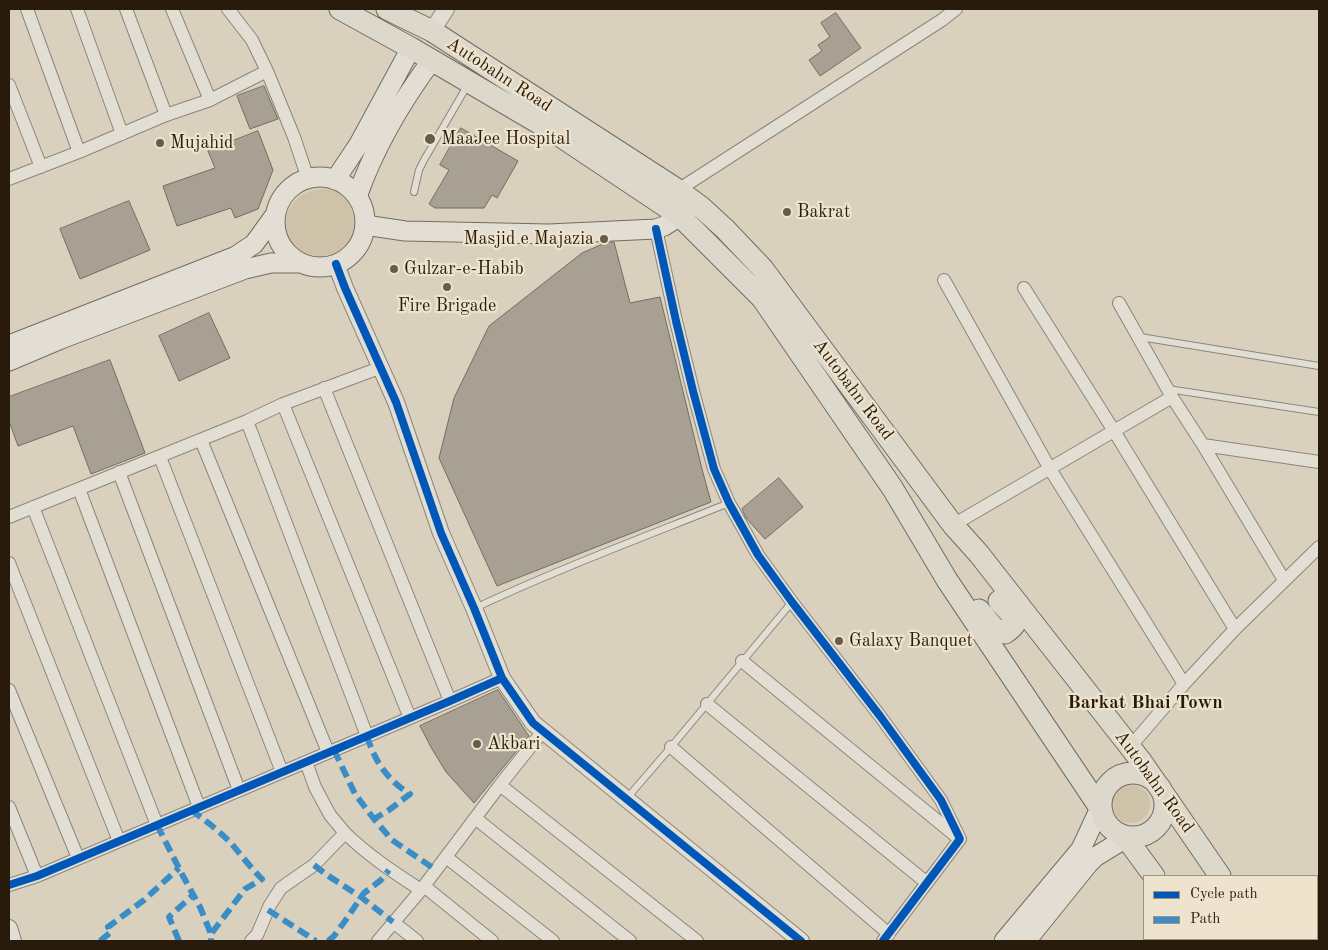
<!DOCTYPE html>
<html>
<head>
<meta charset="utf-8">
<style>
	body { margin:0 }
	#map { position:relative; width:1328px; height:950px; overflow:hidden; background:#d9d1be; font-family:"Old Standard TT",serif }
	canvas { display:block }
	.frame { position:absolute; inset:0; border:10px solid #291b0c; pointer-events:none }
	.legend { position:absolute; left:1143px; top:875px; width:175px; height:65px; box-sizing:border-box; background:#eee4cd; border:1px solid #9f9480; margin:0; padding:6px 9px; list-style:none; font-size:15px; color:#291b0c }
	.legend li { display:flex; align-items:center; gap:10px; height:25px }
	.legend b { width:25px; border:1px solid #9f9480 }
</style>
</head>
<body>
<div id="map">
<canvas width="1328" height="950"></canvas>
<div class="frame"></div>
<ul class="legend">
<li><b style="height:6px;background:#0057b8"></b>Cycle path</li>
<li><b style="height:6px;background:#3b8dc6"></b>Path</li>
</ul>
</div>
<script>
const c = document.querySelector('canvas').getContext('2d');
c.lineJoin = 'round';
function fillPath(path, color) { c.fillStyle = color; c.fill(path, 'evenodd'); }
function stroke(path, color, width, dash) { c.strokeStyle = color; c.lineWidth = width; c.lineCap = dash ? 'butt' : 'round'; c.setLineDash(dash || []); c.stroke(path); }
function write(font, color, halo, rows, align = 'center') {
  c.font = font + ' "Old Standard TT",serif'; c.lineWidth = 4.5; c.setLineDash([]); c.textBaseline = 'middle'; c.strokeStyle = halo; c.fillStyle = color; for (const [text, x, y, turn = 0] of rows) {
    c.save(); c.translate(x, y); c.rotate((+turn || 0) * Math.PI / 180); c.textAlign = isNaN(turn) ? turn : align; if (halo) c.strokeText(text, 0, 0); c.fillText(text, 0, 0); c.restore();
  }
}
fillPath(new Path2D(`
	M284 228a39 39 0 1 1 78 0a39 39 0 1 1-78 0Z
	M1112 804a19 19 0 1 1 38 0a19 19 0 1 1-38 0Z`), '#cec2a8');
const building = new Path2D(`
	M836 13 861 48 820 76 809 60 822 51 818 45 830 37 821 23Z
	M264 86 278 119 250 129 237 96Z
	M461 128 518 161 497 198 492 195 484 208H435L429 204 449 170 440 165Z
	M258 131 273 170 258 209 235 218 231 208 177 226 163 186 215 168 208 151Z
	M129 201 150 250 80 279 60 229Z
	M614 242 630 303 660 297 702 469 711 502 497 586 439 458 454 398 489 326 582 253 605 243Z
	M209 313 230 358 179 381 159 336Z
	M110 360 145 453 91 474 73 426 18 446 9 421V397Z
	M779 478 803 507 765 539 746 518 742 509Z
	M498 690 529 736 474 803 446 772 432 749 420 726Z`);
fillPath(building, '#a7a093');
stroke(building, '#736d61', 1);
const service = new Path2D(`
	M414 192 419 170 424 160 467 86
	M1140 337 1319 366
	M1168 389 1319 412
	M475 608C558 569 644 537 729 503
	M627 798 671 747 792 602`);
const minor = new Path2D(`
	M27 9 79 152
	M77 9 122 134
	M126 9 166 115
	M172 9 210 100
	M228 9 252 40 267 71 294 137 308 179
	M9 85 41 167
	M9 179 79 152 166 115 210 100 267 71
	M678 190 942 20 956 9
	M656 229 676 321 693 391 714 469 729 503 758 555 792 602 880 716 941 800 960 839 883 941
	M944 280 1050 469 1184 684
	M1024 288 1114 431 1235 629
	M1119 303 1172 397
	M324 388 450 701
	M283 404 410 718
	M247 421 367 736
	M201 440 328 752
	M1203 445 1284 580
	M160 457 282 772
	M119 472 239 790
	M79 489 199 807
	M33 507 157 825
	M9 517 247 421 283 404 382 367
	M953 525 1172 397 1203 445 1319 462
	M9 563 119 841
	M742 661 956 836
	M9 690 78 858
	M707 704 927 883
	M671 747 889 934
	M1130 747 1184 684 1235 629 1319 547
	M500 785 697 941
	M9 807 37 876
	M475 818 630 941
	M345 833C369 856 393 872 421 890
	M446 857 553 941
	M9 885 37 876 450 701 502 678
	M424 886 492 941
	M393 922 417 941
	M251 941 257 935 270 905 281 888 314 865 345 833 330 815 315 787 306 762
	M378 941 421 890 500 785 543 731`);
const tertiary = new Path2D(`
	M432 31 446 9
	M336 264 345 288 396 402 441 533 474 608 502 678 533 723 801 941
	M9 928 13 941`);
const secondary = new Path2D(`
	M275 222a45 45 0 1 1 90 0a45 45 0 1 1-90 0Z
	M335 180 359 144 411 48
	M357 197C374 148 401 102 432 60
	M365 225 405 231 549 234 656 229 664 226 680 216
	M9 345 236 256 254 244 275 215
	M9 361 61 339 245 269 271 263H300
	M1004 941 1081 849 1100 808
	M1026 941 1089 863 1095 857 1126 838`);
const trunk = new Path2D(`
	M340 9 411 48 554 132 680 216 762 298 893 489 947 580 1100 808
	M387 9 432 31 678 190 701 207 725 229 763 269 953 525 979 554 1141 761 1220 876
	M979 610 994 628 1005 633C1008 631 1012 628 1014 625 1017 618 1004 607 999 601
	M1101 805a32 32 0 1 1 64 0a32 32 0 1 1-64 0Z
	M1126 838 1154 876
	M1200 939 1202 941
	M1263 939 1265 941`);
stroke(service, '#8c8679', 8);
stroke(minor, '#8c8679', 14);
stroke(tertiary, '#8c8679', 18);
stroke(secondary, '#736d61', 21);
stroke(trunk, '#736d61', 23);
stroke(service, '#e2ded4', 6);
stroke(minor, '#e2ded4', 12);
stroke(tertiary, '#e2ded4', 16);
stroke(secondary, '#e2ded4', 19);
stroke(trunk, '#dcd8cc', 21);
stroke(new Path2D(`
	M367 736C374 760 388 781 410 794L389 810 374 819
	M334 750 355 794 374 819 392 840 436 870
	M191 810C205 820 219 831 231 843 241 855 251 868 262 879L245 889 211 934
	M157 825 183 876 200 907 211 934V941
	M314 865 327 875 361 897 393 922
	M268 910 316 941
	M100 941 111 932 108 927 144 900 179 868
	M179 941 169 917 193 895
	M328 941 334 936 345 921 364 893 381 880 389 870`), '#3b8dc6', 6, [12, 6]);
stroke(new Path2D(`
	M656 229 676 321 693 391 714 469 729 503 758 555 792 602 880 716 941 800 960 839 883 941
	M336 264 345 288 396 402 441 533 474 608 502 678 533 723 801 941
	M9 885 37 876 450 701 502 678`), '#0057b8', 8);
for (const [x, y, r, color] of [
	[430,139,6,"#675b4a"],
	[160,143,5,"#675b4a"],
	[787,212,5,"#675b4a"],
	[604,239,5,"#675b4a"],
	[394,269,5,"#675b4a"],
	[447,287,5,"#675b4a"],
	[839,641,5,"#675b4a"],
	[477,744,5,"#675b4a"]
]) { const dot = new Path2D(); dot.arc(x, y, r, 0, 2 * Math.PI); c.fillStyle = color; c.fill(dot); stroke(dot, '#eee4cd', 2); }
write('18px', '#291b0c', '#eee4cd', [
	["Autobahn Road",499,75,33],
	["Autobahn Road",853,390,53],
	["Autobahn Road",1154,782,54]
]);
write('18px', '#291b0c', '#eee4cd', [
	["MaaJee Hospital",441,139],
	["Mujahid",170,143],
	["Bakrat",797,212],
	["Masjid e Majazia",594,239,"right"],
	["Gulzar-e-Habib",404,269],
	["Fire Brigade",447,306,"center"],
	["Galaxy Banquet",849,641],
	["Akbari",487,744]
], 'left');
write('bold 19px', '#291b0c', '#eee4cd', [
	["Barkat Bhai Town",1145,703]
]);
</script>
</body>
</html>
